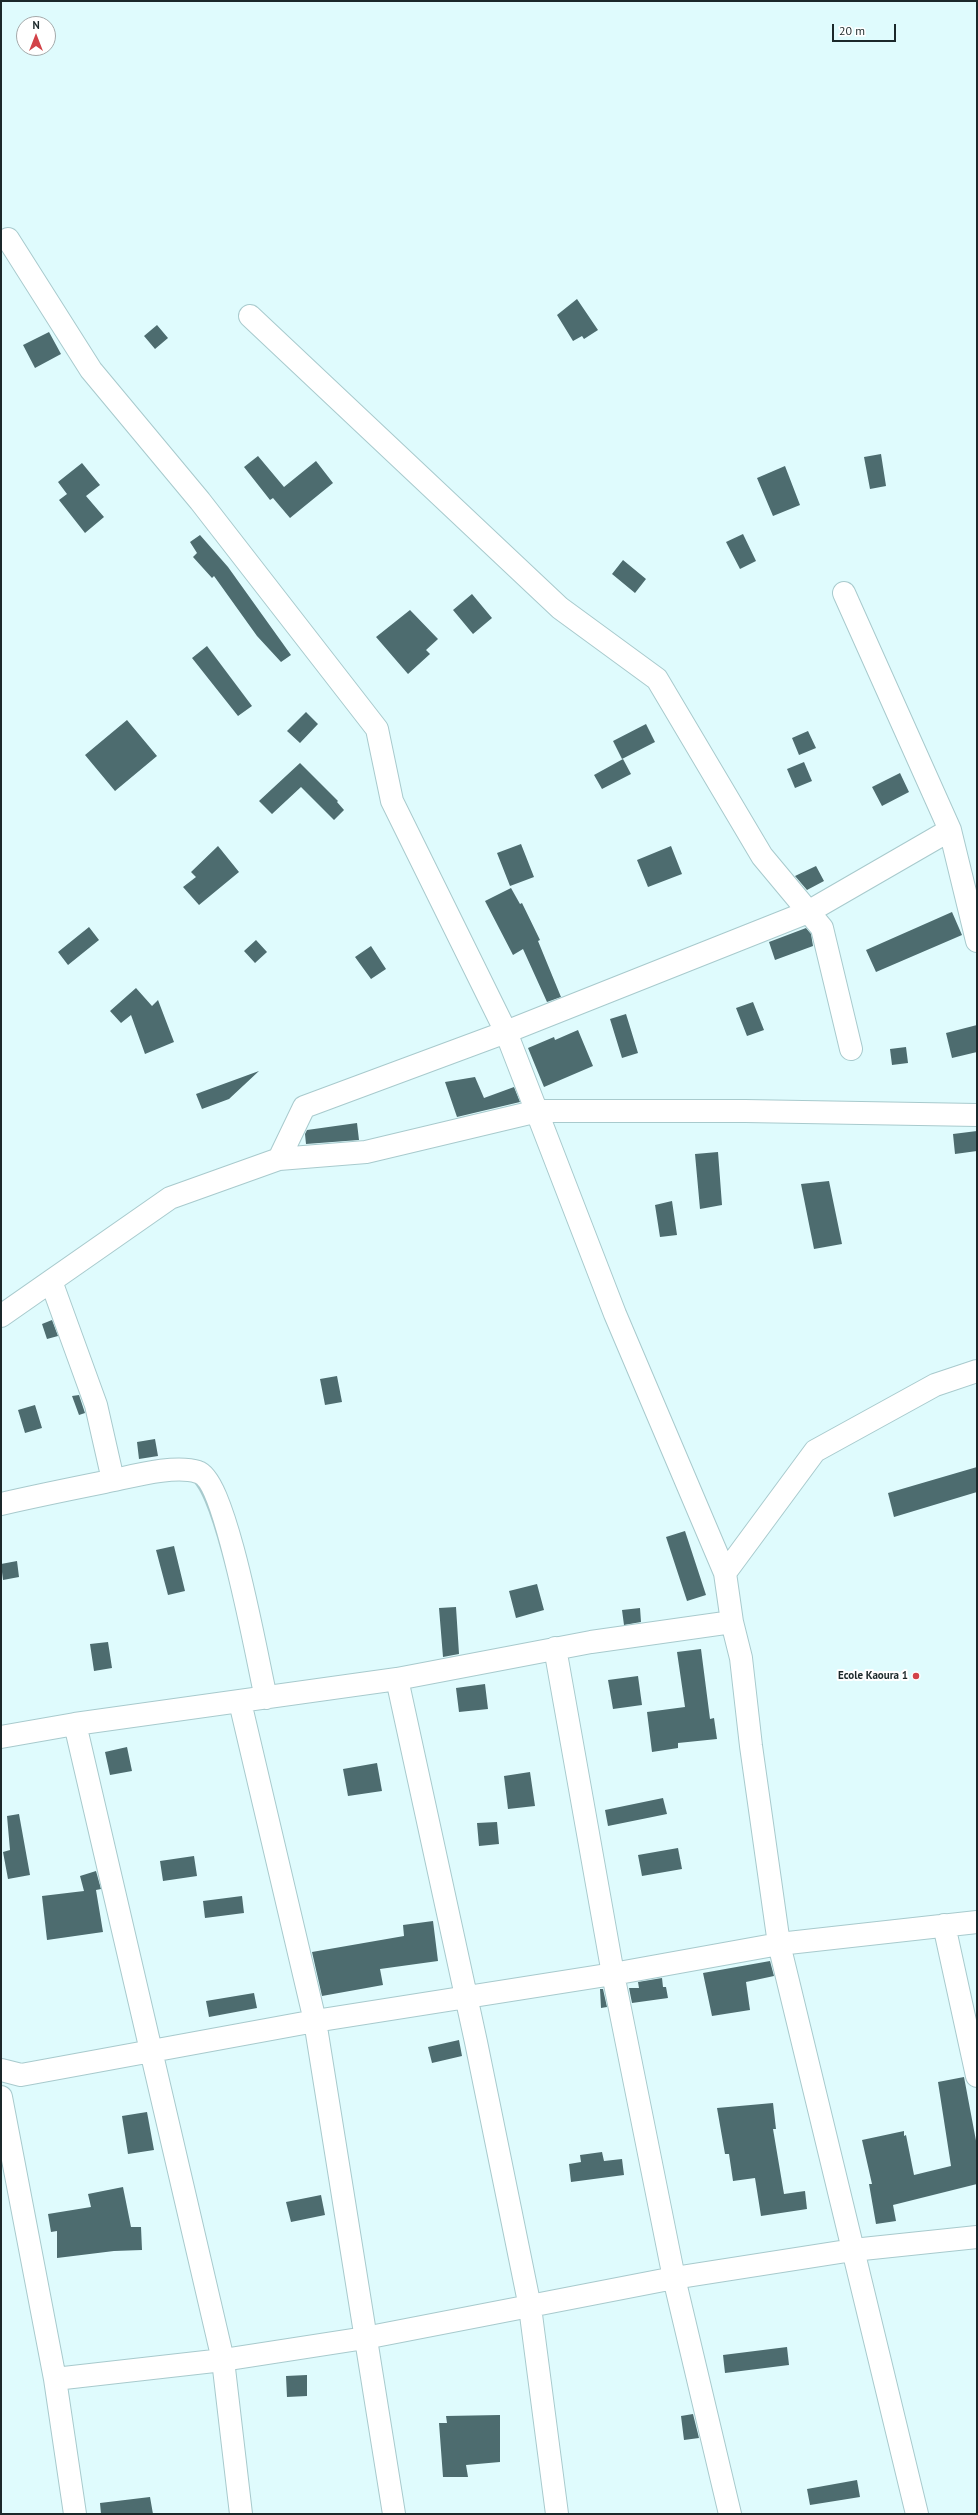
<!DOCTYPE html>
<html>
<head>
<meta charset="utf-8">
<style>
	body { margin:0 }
	#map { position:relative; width:978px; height:2515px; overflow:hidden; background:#dffbfd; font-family:"PT Sans",sans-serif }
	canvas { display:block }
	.frame { position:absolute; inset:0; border:2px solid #1b282a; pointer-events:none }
	.north { position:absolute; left:16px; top:16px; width:40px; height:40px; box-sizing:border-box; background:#fff; border:1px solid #a4a9aa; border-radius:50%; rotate:0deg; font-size:11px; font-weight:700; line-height:16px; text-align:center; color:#1b282a }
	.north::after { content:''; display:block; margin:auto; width:14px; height:18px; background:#d24248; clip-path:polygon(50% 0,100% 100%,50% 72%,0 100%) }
	.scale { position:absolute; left:832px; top:24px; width:64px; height:18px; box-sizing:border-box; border:2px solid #1b282a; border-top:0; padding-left:5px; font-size:12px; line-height:14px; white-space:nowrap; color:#1b282a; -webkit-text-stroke:3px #fff; paint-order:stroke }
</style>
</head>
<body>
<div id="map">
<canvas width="978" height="2515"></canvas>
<div class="frame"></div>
<div class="north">N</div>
<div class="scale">20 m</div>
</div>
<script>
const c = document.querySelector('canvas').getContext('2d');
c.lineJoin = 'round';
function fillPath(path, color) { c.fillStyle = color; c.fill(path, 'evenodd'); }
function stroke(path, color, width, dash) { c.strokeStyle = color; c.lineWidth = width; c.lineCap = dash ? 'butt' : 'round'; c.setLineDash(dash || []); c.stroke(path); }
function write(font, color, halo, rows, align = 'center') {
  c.font = font + ' "PT Sans",sans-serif'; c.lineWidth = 4; c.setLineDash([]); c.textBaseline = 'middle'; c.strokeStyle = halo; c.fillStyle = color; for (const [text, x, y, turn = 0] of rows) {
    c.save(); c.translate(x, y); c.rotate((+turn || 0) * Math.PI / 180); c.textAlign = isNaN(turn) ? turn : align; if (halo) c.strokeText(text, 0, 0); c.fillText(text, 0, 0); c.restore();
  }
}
fillPath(new Path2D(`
	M577 299 598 330 584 339 582 336 573 341 557 315Z
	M157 325 168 338 155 349 144 336Z
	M49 332 61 354 35 368 23 345Z
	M881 454 886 486 870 489 864 457Z
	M258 456 284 487 316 461 333 483 290 518 273 498 270 500 244 467Z
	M82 463 100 485 86 496 104 517 85 533 59 500 67 494 58 482Z
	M785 466 800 505 773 516 757 478Z
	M743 534 756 561 740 569 726 542Z
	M200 535 228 567 291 655 281 662 257 636 214 576 212 578 193 557 197 553 190 542Z
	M623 560 646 579 635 593 612 574Z
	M472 594 492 618 473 634 453 610Z
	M410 610 438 639 426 650 430 654 408 674 376 637Z
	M207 646 252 706 238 716 192 658Z
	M306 712 318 724 300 743 287 731Z
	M127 720 157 756 115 791 85 755Z
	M646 724 655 742 622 759 613 741Z
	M808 731 816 748 799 755 792 738Z
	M623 759 631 774 602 789 594 775Z
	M804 762 812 781 795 788 787 769Z
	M300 763 338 801 337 802 344 810 334 820 301 787 272 814 259 801Z
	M900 773 909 792 882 806 872 787Z
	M521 844 534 877 510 886 497 853Z
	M218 846 239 872 199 905 183 887 196 877 191 872Z
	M671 846 682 874 648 887 637 860Z
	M816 866 824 881 807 890 795 876Z
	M511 888 520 904 522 903 540 940 538 941 561 997 547 1002 523 949 513 955 485 901Z
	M952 912 962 935 876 972 866 950Z
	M89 927 99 940 68 965 58 952Z
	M806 928 811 934 813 946 775 960 769 942Z
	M256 940 267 952 255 963 244 951Z
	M371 946 386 969 371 979 355 957Z
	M136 988 152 1006 158 1000 174 1042 145 1054 131 1015 121 1023 110 1011Z
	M753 1002 764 1030 747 1036 736 1008Z
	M626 1014 638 1053 622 1058 610 1019Z
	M977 1025V1052L952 1058 946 1033Z
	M578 1030 593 1066 544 1087 528 1048 554 1037 555 1040Z
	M906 1047 908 1063 892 1065 890 1049Z
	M259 1071 229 1099 202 1109 196 1094Z
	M475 1077 484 1098 514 1087 520 1102 457 1117 445 1082Z
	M357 1123 359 1140 306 1144 305 1134 307 1130Z
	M977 1131V1151L955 1154 953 1134Z
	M718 1152 722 1205 700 1209 695 1154Z
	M829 1181 842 1244 814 1249 801 1184Z
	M672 1201 677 1235 660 1237 655 1205Z
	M52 1320 58 1336 47 1339 42 1324Z
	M337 1376 342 1402 325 1405 320 1379Z
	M79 1395 85 1413 79 1415 72 1396Z
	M35 1405 42 1428 25 1433 18 1410Z
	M155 1439 158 1456 139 1459 137 1442Z
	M977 1467V1492L894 1517 888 1493Z
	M685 1531 706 1595 687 1601 666 1537Z
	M174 1546 185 1591 168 1595 156 1550Z
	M17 1561 19 1577 3 1580 1 1564Z
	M537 1584 544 1610 516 1618 509 1591Z
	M456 1607 459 1654 443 1657 439 1608Z
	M640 1608 641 1622 624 1625 622 1610Z
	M108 1642 112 1668 94 1671 90 1644Z
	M701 1649 710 1719 714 1718 717 1739 678 1743V1748L652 1752 647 1712 685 1707 677 1652Z
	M638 1676 642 1705 613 1709 608 1680Z
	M485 1684 488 1709 459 1712 456 1688Z
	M127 1747 132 1771 110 1775 105 1752Z
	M377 1763 382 1791 348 1796 343 1769Z
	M530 1772 535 1806 508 1809 504 1776Z
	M663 1798 667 1814 608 1826 605 1810Z
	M19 1814 30 1875 8 1879 3 1852 10 1850 7 1816Z
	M497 1822 499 1844 479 1846 477 1823Z
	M678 1848 682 1869 642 1876 638 1855Z
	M194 1856 197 1876 163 1881 160 1861Z
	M96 1871 101 1889 96 1890 103 1932 47 1940 42 1896 84 1891 80 1876Z
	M242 1896 244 1913 205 1918 203 1901Z
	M433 1921 438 1961 380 1969 383 1985 322 1996 312 1952 404 1936 403 1925Z
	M770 1961 774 1976 746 1982 750 2010 712 2016 703 1973Z
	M662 1978 663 1987H666L668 1998 632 2003 629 1988H639L638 1982Z
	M600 1989H603L607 2007 601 2008Z
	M254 1993 257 2008 209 2017 206 2001Z
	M459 2040 462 2056 432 2063 428 2047Z
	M964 2077 977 2146V2184L893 2205 896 2221 876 2224 869 2184H872L862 2140 904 2131V2136L906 2135 914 2175 951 2166 938 2082Z
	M773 2103 776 2129H773L784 2194 805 2191 807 2209 761 2216 755 2178 733 2181 729 2154H725L717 2108Z
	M147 2112 154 2150 128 2154 122 2116Z
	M602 2152 604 2161 622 2159 624 2175 571 2182 569 2164 581 2162 580 2155Z
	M123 2187 131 2227H141L142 2250 114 2251 57 2258V2231L51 2232 48 2214 91 2207 88 2194Z
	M321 2195 325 2215 291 2222 286 2202Z
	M787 2347 789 2365 725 2373 723 2355Z
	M307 2375V2396L287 2397 286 2376Z
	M693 2414 699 2438 684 2440 681 2416Z
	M500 2415V2462L466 2465 468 2477H443L439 2423H447L446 2416Z
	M857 2480 860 2497 810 2505 807 2489Z
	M150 2497 153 2514H101L100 2503Z`), '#4d6c6f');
const minor = new Path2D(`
	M8 239 91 370 200 501 377 729 392 801 506 1032 615 1314 725 1573
	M250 316 560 608 657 679 762 856 822 928 851 1049
	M844 593 950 830 977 941
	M279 1159 366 1152 538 1111H745L977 1115
	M51 1281 96 1405 113 1480
	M1 1316 170 1198 279 1159 304 1107 506 1032 808 912 950 830
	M1 1504C36 1496 70 1489 105 1482 130 1477 174 1464 198 1472 226 1480 258 1664 266 1698
	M732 1622 741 1658 751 1746 779 1944 917 2514
	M555 1648 613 1974 674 2278 730 2514
	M397 1679 476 2042 530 2307 557 2514
	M240 1702 315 2021 394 2514
	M75 1724 223 2360 241 2514
	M1 1737 75 1724 397 1679 591 1642 732 1622 725 1573 815 1451 935 1385 977 1371
	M944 1925 977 2076
	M1 2070 21 2075 315 2021 613 1974 779 1944 977 1922
	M1 2097 55 2379 75 2514
	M55 2379 223 2360 365 2338 674 2278 853 2250 977 2237`);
stroke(minor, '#a8cacd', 24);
stroke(minor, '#fff', 22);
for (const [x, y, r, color] of [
	[916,1676,4,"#d24248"]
]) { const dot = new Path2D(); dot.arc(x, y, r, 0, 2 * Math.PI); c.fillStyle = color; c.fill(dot); stroke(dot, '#fff', 1.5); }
write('bold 11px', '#1b282a', '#fff', [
	["Ecole Kaoura 1",908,1676]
], 'right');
</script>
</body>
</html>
